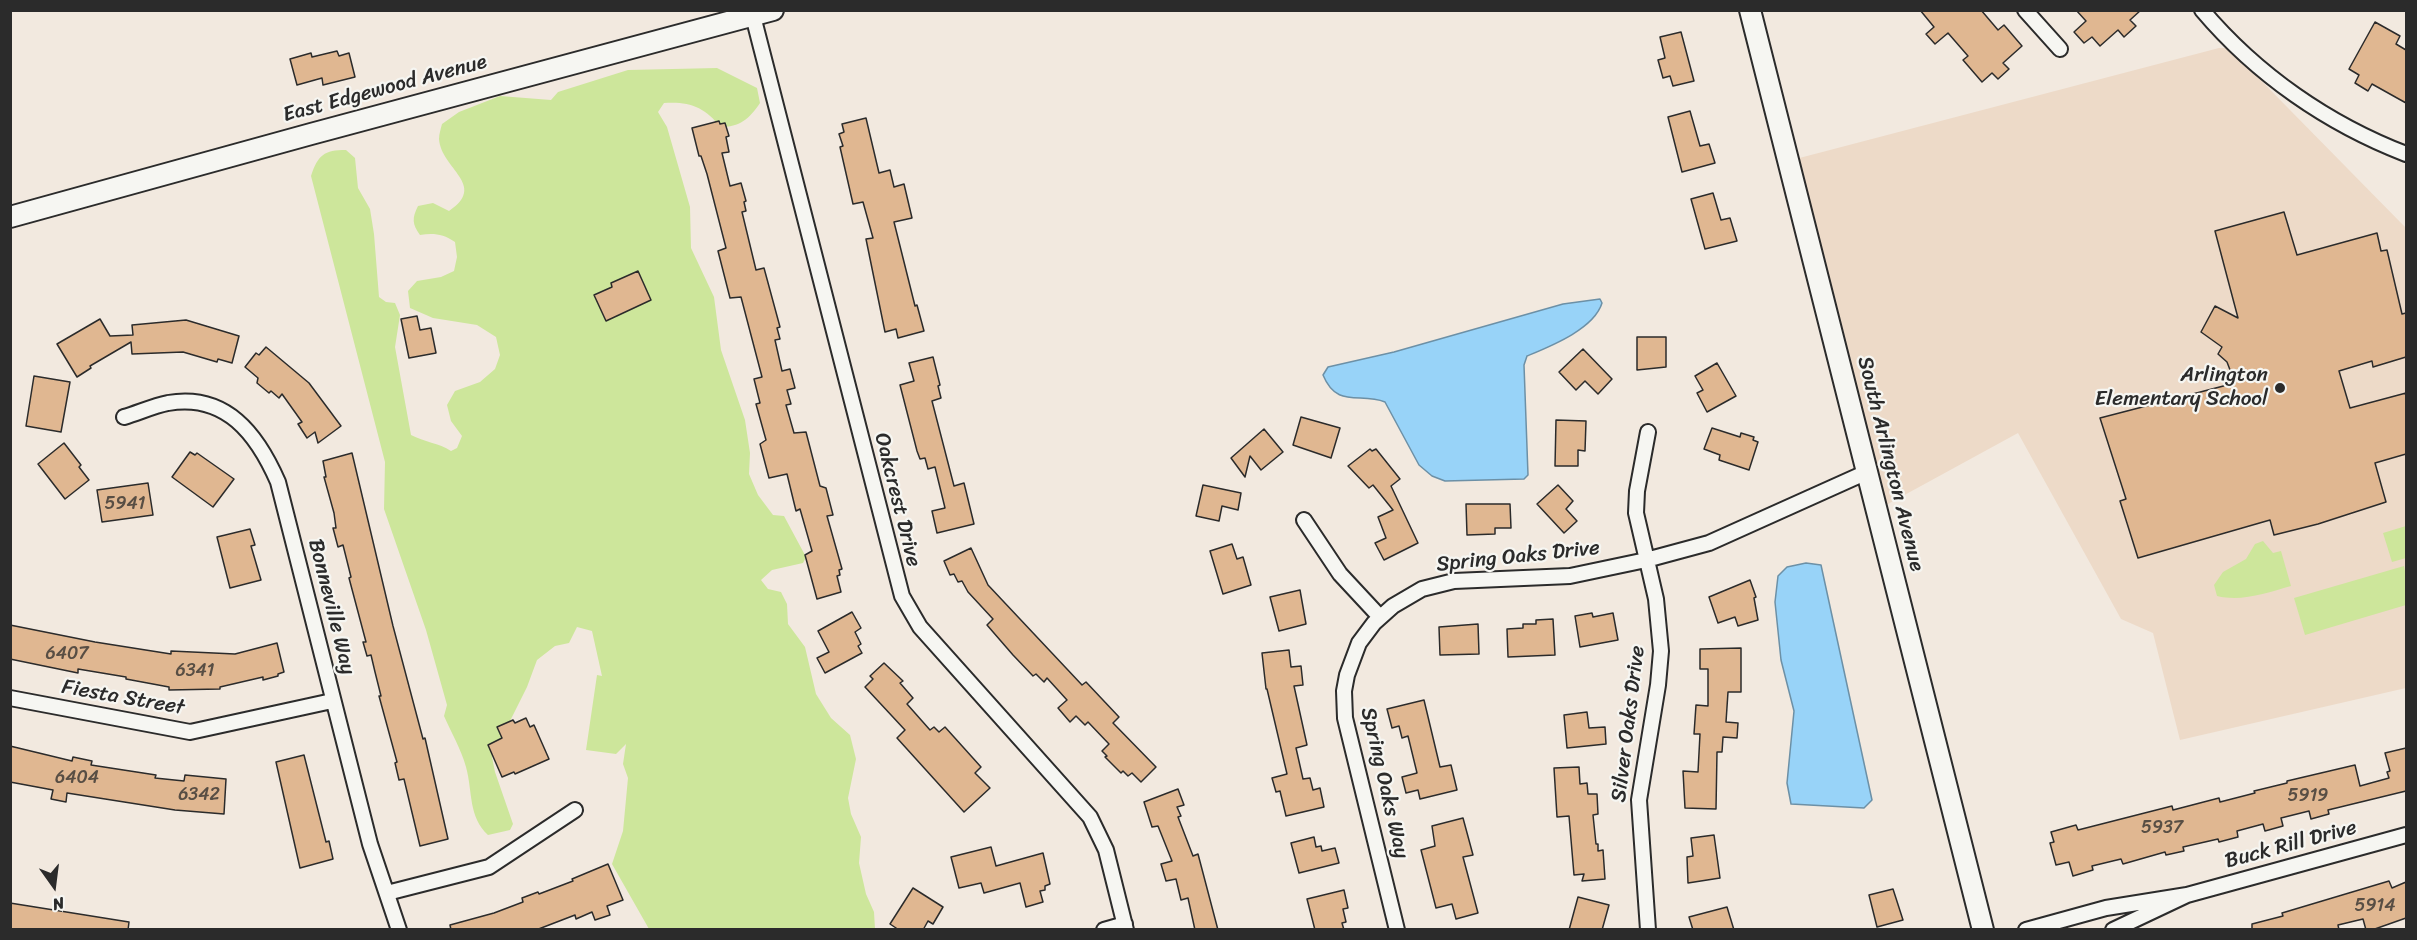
<!DOCTYPE html>
<html>
<head>
<meta charset="utf-8">
<style>
	body { margin:0 }
	#map { position:relative; width:2417px; height:940px; overflow:hidden; background:#f2e9df; font-family:Sriracha,sans-serif }
	canvas { display:block }
	.frame { position:absolute; inset:0; border:12px solid #2b2b2b; pointer-events:none }
	.north { position:absolute; left:24px; top:856px; width:60px; height:60px; -webkit-text-stroke:4px #f6f6f2; paint-order:stroke; rotate:166deg; font-size:16px; font-weight:700; line-height:24px; text-align:center; color:#2b2b2b }
	.north::after { content:''; display:block; margin:auto; width:21px; height:27px; background:#2b2b2b; clip-path:polygon(50% 0,100% 100%,50% 72%,0 100%) }
</style>
</head>
<body>
<div id="map">
<canvas width="2417" height="940"></canvas>
<div class="frame"></div>
<div class="north">N</div>
</div>
<script>
const c = document.querySelector('canvas').getContext('2d');
c.lineJoin = 'round';
function fillPath(path, color) { c.fillStyle = color; c.fill(path, 'evenodd'); }
function stroke(path, color, width, dash) { c.strokeStyle = color; c.lineWidth = width; c.lineCap = dash ? 'butt' : 'round'; c.setLineDash(dash || []); c.stroke(path); }
function write(font, color, halo, rows, align = 'center') {
  c.font = font + ' Sriracha,sans-serif'; c.lineWidth = 4.5; c.setLineDash([]); c.textBaseline = 'middle'; c.strokeStyle = halo; c.fillStyle = color; for (const [text, x, y, turn = 0] of rows) {
    c.save(); c.translate(x, y); c.rotate((+turn || 0) * Math.PI / 180); c.textAlign = isNaN(turn) ? turn : align; if (halo) c.strokeText(text, 0, 0); c.fillText(text, 0, 0); c.restore();
  }
}
fillPath(new Path2D(`
	M2219 48H2226L2231 50 2406 228V688L2180 740 2153 633 2121 619 2018 433 1877 510 1788 161Z`), '#eddac8');
fillPath(new Path2D(`
	M717 68 757 88 760 103C749 119 740 127 720 127 706 107 688 101 664 103L658 112 667 127 690 207 691 248 714 297 721 350 745 420 750 453 749 474 758 495 773 515 784 516 806 557 803 563 772 570 761 580 768 589 781 592 787 604 788 624 805 647 816 694 831 718 850 735 856 759 848 798 851 814 861 837 859 863 866 894 874 912 875 929H649L612 864 623 831 628 778 623 764 626 744 616 754 586 750 597 675 602 676 592 631 577 627 569 643 555 646 537 660 527 687 492 757 495 772 513 824 510 830 488 835C468 816 473 793 466 767 461 749 451 732 444 716L447 705 426 630 384 509 385 462 311 176C318 155 324 150 346 150L355 158 358 188 370 209 374 234 379 297 386 302 395 303 400 315 395 347 411 435C424 442 439 443 451 451L457 448 462 436 451 421 447 405 455 391 480 382 495 369 500 355 496 337 477 325 433 318 410 308 408 291 417 281 441 277 454 271 457 257 455 242C443 234 434 233 420 235 412 224 412 218 418 206L433 203 449 211C488 185 441 169 439 139 439 134 441 128 442 124L459 112 500 96 551 100 558 92 628 70Z
	M2406 526V558L2392 562 2383 533Z
	M2263 541 2273 553 2281 551 2291 586C2266 593 2242 602 2217 596L2214 585 2223 572 2246 559 2255 544Z
	M2404 566 2406 576V605L2305 635 2294 598Z`), '#cde69b');
const water = new Path2D(`
	M1600 299 1602 303C1594 329 1551 346 1527 356L1524 365 1528 475 1524 479 1445 481 1432 476 1419 465 1385 402C1360 392 1337 409 1323 375L1328 367 1394 352 1563 304Z
	M1806 563 1821 565 1872 800 1864 808 1791 804 1787 783 1794 711 1781 660 1775 602 1778 576 1787 567Z`);
fillPath(water, '#98d3f8');
stroke(water, '#6c90a6', 1.5);
const building = new Path2D(`
	M1920 10H1981L1998 30 2004 25 2022 46 2003 63 2009 69 1998 79 1992 73 1982 82 1963 60 1968 56 1948 33 1935 44 1926 34 1934 27Z
	M2076 10H2141L2130 20 2136 26 2124 37 2118 30 2100 46 2092 37 2084 43 2074 32 2086 21Z
	M2375 22 2400 36 2396 44 2406 50V103L2372 84 2368 91 2355 83 2359 75 2349 69Z
	M1681 32 1694 81 1673 86 1670 76 1663 78 1658 60 1665 58 1660 37Z
	M337 51 339 56 349 53 355 77 323 85 322 78 297 85 290 59 311 53 312 57Z
	M1690 111 1700 146 1709 144 1715 163 1682 172 1668 117Z
	M866 118 879 173 890 170 894 187 904 184 912 218 894 222 915 306 917 305 924 331 898 338 896 329 885 332 866 239 873 238 863 202 853 204 840 147 843 146 839 134 844 132 842 124Z
	M719 121 720 124 725 123 729 136 726 137 729 152 722 153 730 186 741 183 746 201 744 202 746 211 742 212 756 270 764 268 780 327 777 328 780 339 775 340 782 371 790 369 795 388 787 390 791 404 786 405 794 433 806 432 820 486 826 488 833 515 827 516 842 569 839 570 840 575 837 576 841 592 817 599 805 555 812 551 800 509 796 511 787 474 769 478 760 444 766 440 756 404 760 403 754 379 762 377 741 297 730 298 718 251 726 248 707 174 701 156H699L692 128Z
	M1713 193 1721 220 1730 218 1737 241 1705 249 1691 199Z
	M2284 212 2297 255 2377 233 2381 251 2387 250 2402 314 2406 313V357L2373 367 2372 361 2339 371 2350 408 2406 393V454L2375 463 2386 502 2318 524 2274 535 2270 520 2138 558 2120 501 2126 499 2100 418 2235 383 2227 362 2218 354 2222 347 2201 332 2215 306 2238 318 2215 231Z
	M638 271 651 300 606 321 594 295 612 287 611 283Z
	M417 316 420 330 431 328 436 353 409 358 401 319Z
	M100 319 110 336 133 335 132 325 186 320 239 336 232 363 218 359 217 362 183 352 132 354 131 342 90 366 91 368 77 377 57 344Z
	M1637 337H1666V367L1637 370Z
	M266 347 309 383 341 426 318 443 315 432 307 438 298 424 302 422 282 394 279 398 271 391 269 393 257 383 258 378 245 367 256 353 259 355Z
	M1583 349 1612 379 1598 394 1585 381 1576 390 1559 372Z
	M933 357 940 385 938 386 941 398 932 401 954 486 964 483 974 524 937 533 932 511 945 508 935 467 928 469 925 458 920 459 917 451 900 385 914 381 909 363Z
	M1717 363 1736 396 1707 412 1697 393 1703 390 1695 376Z
	M34 376 70 382 61 432 26 426Z
	M1301 417 1340 428 1331 458 1293 445Z
	M1556 420 1586 421 1585 451 1578 450V466H1555Z
	M1712 428 1740 437 1741 433 1754 437 1753 440 1758 442 1749 470 1719 460 1720 455 1704 449Z
	M1264 429 1283 452 1261 470 1250 456 1245 477 1231 458Z
	M64 443 81 465 79 467 89 480 65 499 38 464Z
	M1370 449 1372 451 1376 449 1400 479 1391 486 1418 543 1384 560 1375 543 1386 538 1378 517 1393 510 1373 485 1369 488 1348 466Z
	M190 452 195 455 197 453 234 479 213 507 172 477Z
	M352 453 393 626 423 739 425 738 448 839 420 846 404 779 399 780 395 763 397 762 379 696H381L375 672 371 655 367 656 363 642H366L349 578 351 577 343 545 338 547 333 528H336L334 513 324 477H326L323 461Z
	M148 483 153 515 102 522 97 490Z
	M1203 485 1241 493 1238 510 1222 506 1219 521 1196 516Z
	M1558 485 1573 501 1566 509 1577 521 1564 533 1537 504Z
	M1466 504H1510L1511 528H1495V534L1467 535Z
	M250 529 255 545 251 546 261 580 230 588 217 537Z
	M1232 544 1237 559 1243 557 1251 585 1223 594 1210 551Z
	M971 548 988 585 1082 685 1086 682 1119 717 1113 723 1156 767 1141 782 1132 773 1128 776 1123 771 1121 773 1105 757 1107 756 1102 751 1109 744 1088 722 1085 725 1076 716 1070 722 1058 708 1067 700 1047 678 1044 682 1036 674 1033 676 1013 655 987 625 993 619 968 592 962 581 958 582 954 574 950 575 944 561Z
	M1750 580 1756 597 1754 598 1758 620 1738 626 1735 617 1718 623 1709 597Z
	M1300 590 1306 624 1279 631 1270 597Z
	M852 612 861 628 855 632 861 644 858 646 862 653 825 673 817 658 829 652 818 631Z
	M1592 613 1593 617 1613 613 1618 640 1580 647 1575 616Z
	M1553 619 1555 655 1508 657 1507 629 1523 628V624H1536V620Z
	M1478 624 1479 654 1440 655 1439 627Z
	M10 625 95 642 171 654V651L235 654 277 643 284 672 278 674V676L263 680V677L220 687V689L169 690V687L126 679V677L78 669V673L10 659Z
	M1741 648V692H1728L1726 722 1738 723 1737 738 1723 737 1722 752H1717L1716 809 1685 808 1683 771 1698 772 1700 734H1694L1696 705 1708 706V669H1700V649Z
	M1289 650 1291 667 1301 666 1303 685 1294 686 1307 745 1296 748 1303 779 1310 778 1313 790 1320 788 1324 807 1286 816 1280 791 1276 792 1272 778 1287 774 1267 689H1266L1262 653Z
	M884 663 903 681 900 683 913 698 907 704 930 730 934 727 939 732 945 727 981 767 975 773 990 788 964 812 897 738 905 730 865 687 873 679 870 676Z
	M1424 700 1440 767 1451 765 1457 790 1420 799 1418 790 1406 793 1402 777 1417 773 1408 736 1402 738 1399 726 1392 728 1387 709Z
	M1587 712 1589 728 1605 727 1606 744 1567 748 1564 715Z
	M526 718 530 727 534 725 549 759 515 774 514 772 502 777 488 745 502 738 497 727 513 720 515 723Z
	M10 746 72 761 73 757 92 761 91 765 156 775 155 778 184 781 185 775 226 779 224 814 175 810 67 793 66 802 51 799 53 790 10 782Z
	M2406 748V791L2328 810 2329 814 2311 819 2309 811 2281 818 2283 826 2265 831 2263 824 2237 831 2238 837 2219 842 2218 839 2183 847 2184 851 2166 855 2165 852 2123 864 2121 859 2092 866 2093 870 2073 876 2069 862 2056 865 2050 843 2054 842 2051 832 2076 825 2078 830 2172 806 2173 810 2219 798 2220 802 2255 793 2254 791 2287 783V781L2355 765 2360 786 2389 778 2387 772 2390 771 2385 753Z
	M304 755 326 842 329 841 333 859 300 868 276 762Z
	M1579 767 1580 784 1587 783 1588 794H1597L1598 814 1593 815 1596 844H1598V851L1603 850 1605 879 1582 881 1584 874 1574 875 1569 816 1557 817 1554 768Z
	M1178 789 1184 805 1177 807 1181 816 1178 817 1193 856 1198 854 1218 930H1195L1188 898 1181 900 1176 879 1166 881 1161 864 1172 861 1158 826 1152 827 1144 802Z
	M1463 818 1473 855 1463 857 1478 913 1456 919 1452 904 1436 908 1421 850 1435 846 1432 826Z
	M1714 835 1720 878 1688 883 1687 857 1693 856 1691 838Z
	M1314 837 1316 847 1321 846 1322 851 1335 848 1339 863 1299 873 1291 843Z
	M991 847 996 866 1043 853 1050 884 1045 886V890L1040 891 1043 902 1026 907 1020 883 984 893 981 883 959 888 951 857Z
	M608 864 623 900 607 906 610 915 595 920 592 912 576 919 575 915 536 930H451L450 925 494 913 523 902 522 898 538 892 539 894 573 881 572 879Z
	M2389 881 2392 888 2406 882V918L2372 930H2366L2363 919 2338 925 2339 930H2252V924L2283 916 2282 913Z
	M913 888 943 907 933 924 928 921 923 930H899L890 924Z
	M1893 889 1903 920 1877 927 1869 895Z
	M1344 890 1348 908 1343 909 1346 922 1342 923 1344 930H1315L1307 899Z
	M1578 897 1609 905 1602 930H1569Z
	M10 903 129 922 128 930H10Z
	M1727 907 1734 930H1693L1689 917Z`);
fillPath(building, '#e0b791');
stroke(building, '#2b2b2b', 1.5);
const street = new Path2D(`
	M2025 10 2060 49
	M2202 10C2257 75 2328 124 2406 154
	M753 16 902 596 920 627 1090 817 1106 850 1126 930
	M124 417C138 413 153 406 168 403 226 393 257 434 278 482L370 844 399 930
	M1304 520 1340 574 1380 617
	M10 698 190 732 332 701
	M387 893 489 867 575 810
	M2187 895 2406 835
	M1104 930 1125 924
	M1397 930 1345 718 1344 691 1347 675 1359 643 1374 623 1393 606 1422 589 1454 581 1570 576 1646 560 1709 543 1867 472
	M1648 930 1639 800 1658 685 1661 651 1656 599 1636 513 1637 491 1648 432
	M2026 930 2106 908 2187 895 2113 930`);
const secondary = new Path2D(`
	M1750 10 1983 930
	M10 217 311 134 773 10`);
stroke(street, '#2b2b2b', 18);
stroke(secondary, '#2b2b2b', 24);
stroke(street, '#f6f6f2', 14);
stroke(secondary, '#f6f6f2', 20);
for (const [x, y, r, color] of [
	[2280,388,6,"#2b2b2b"]
]) { const dot = new Path2D(); dot.arc(x, y, r, 0, 2 * Math.PI); c.fillStyle = color; c.fill(dot); stroke(dot, '#f6f6f2', 2); }
write('18px', '#584e44', null, [
	["5941",125,504],
	["6407",67,654],
	["6341",195,671],
	["6404",77,778],
	["6342",199,795],
	["5919",2308,796],
	["5937",2162,828],
	["5914",2375,906]
]);
write('21px', '#2b2b2b', '#f6f6f2', [
	["East Edgewood Avenue",385,89,-15],
	["South Arlington Avenue",1890,464,76],
	["Oakcrest Drive",897,500,76],
	["Spring Oaks Drive",1518,557,-6],
	["Bonneville Way",331,607,76],
	["Fiesta Street",123,698,10],
	["Silver Oaks Drive",1629,724,-83],
	["Spring Oaks Way",1384,783,77],
	["Buck Rill Drive",2291,845,-15]
]);
write('21px', '#2b2b2b', '#f6f6f2', [
	["Arlington",2268,376],
	["Elementary School",2268,400]
], 'right');
</script>
</body>
</html>
